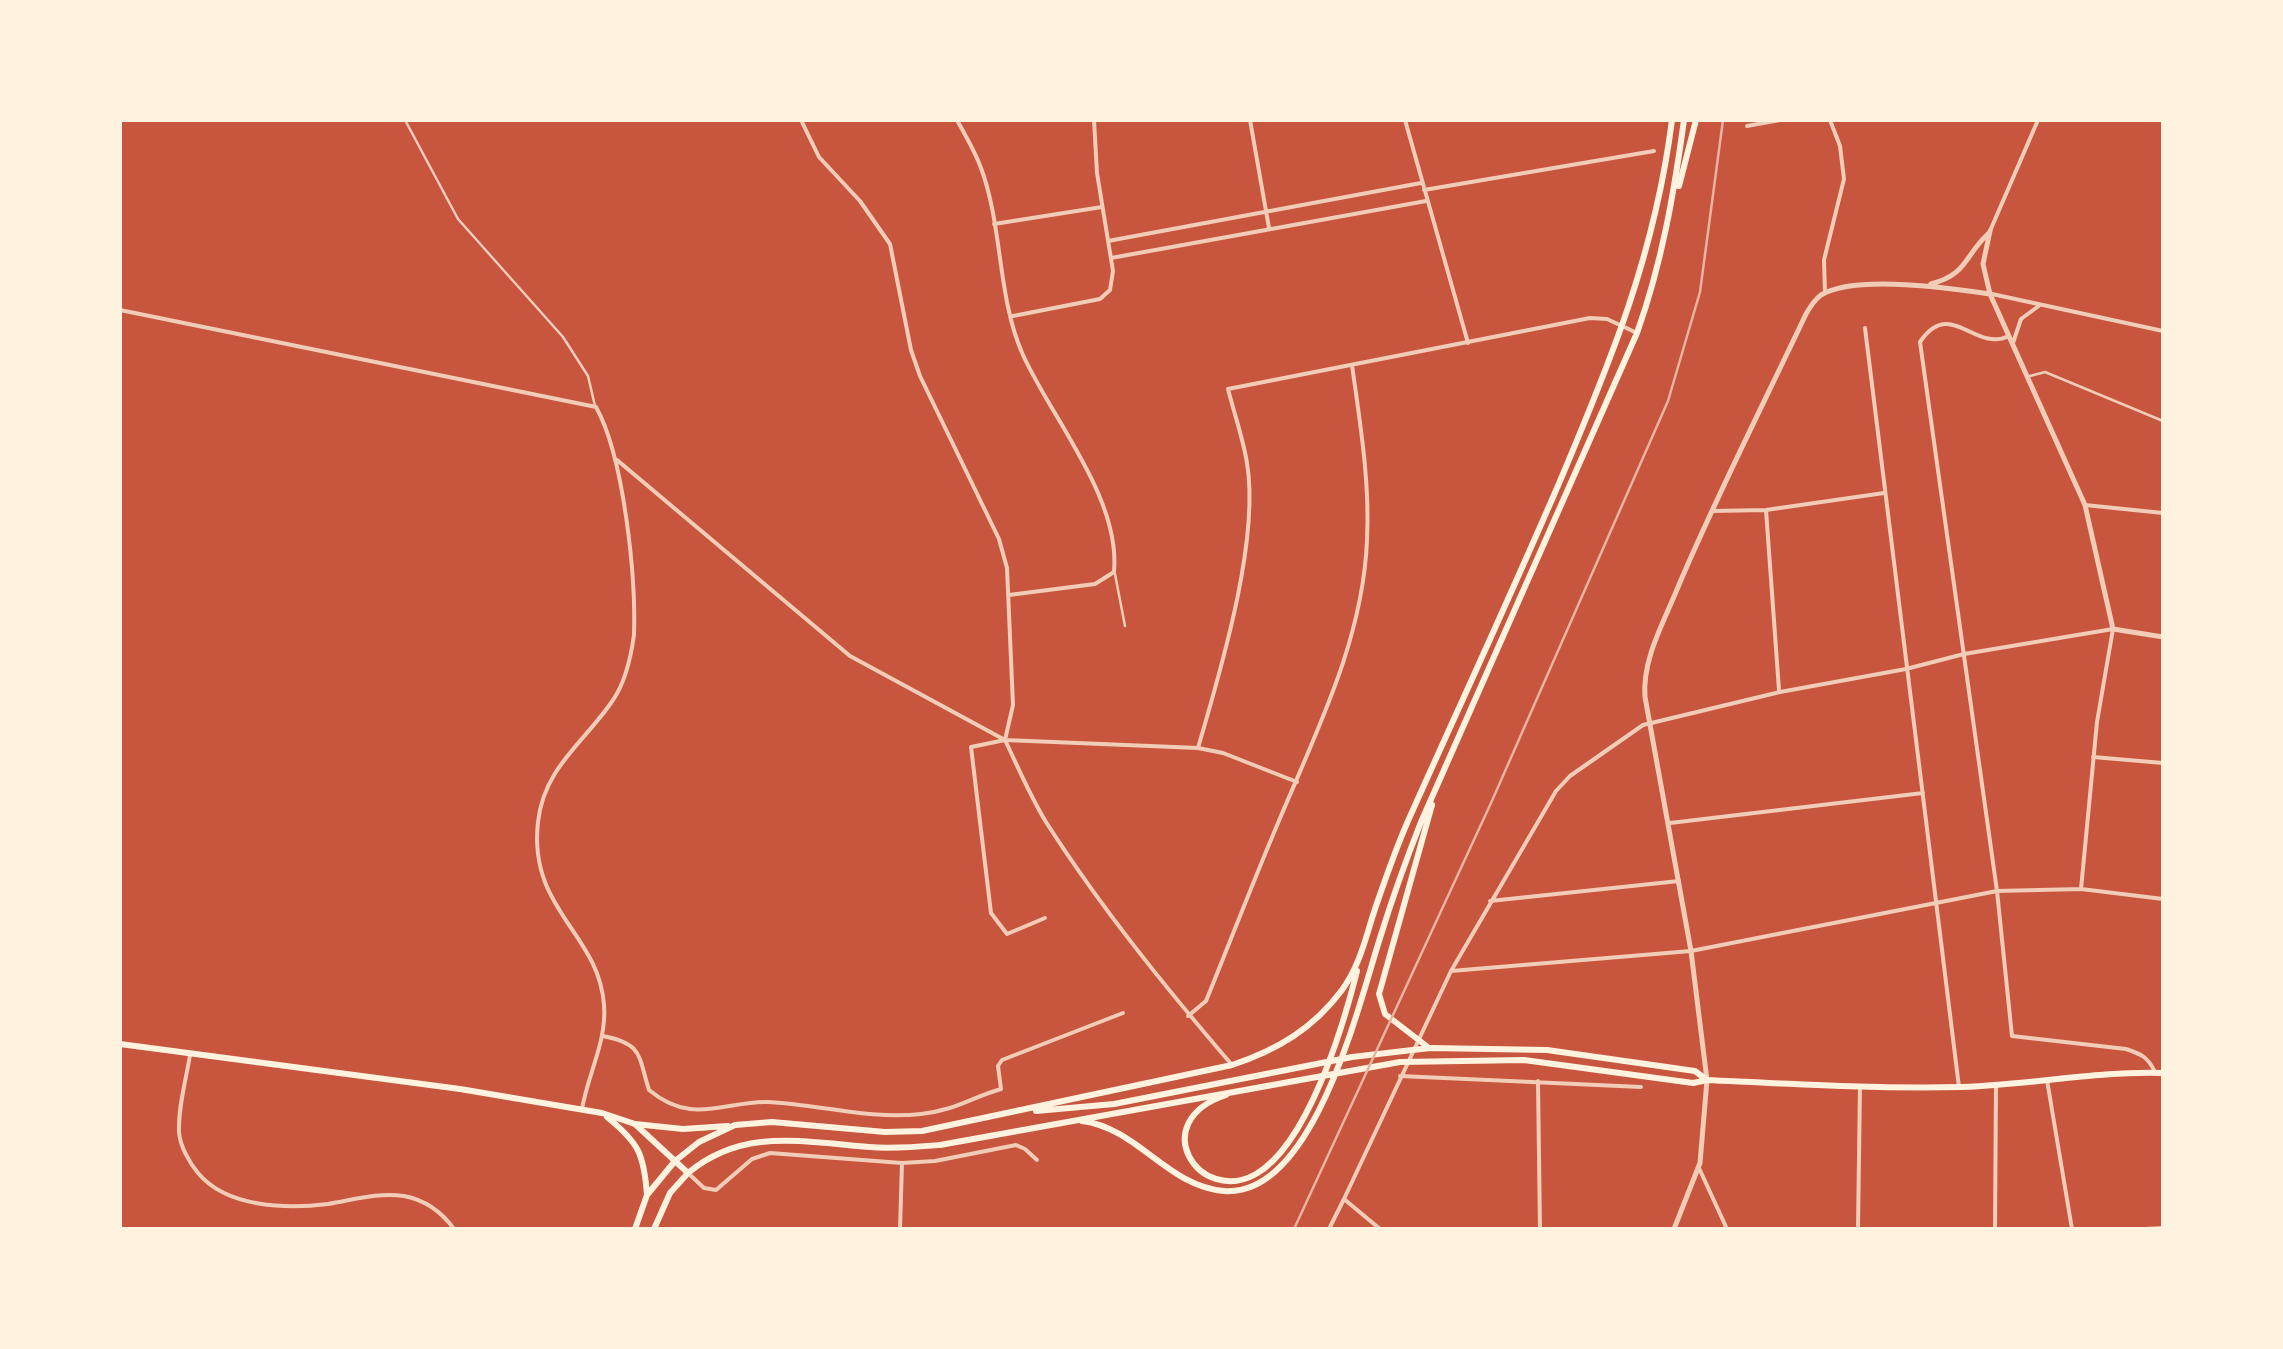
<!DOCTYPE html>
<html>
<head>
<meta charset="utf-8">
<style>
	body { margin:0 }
	#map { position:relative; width:2283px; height:1349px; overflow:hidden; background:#c8553d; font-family:Karla,sans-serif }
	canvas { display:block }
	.frame { position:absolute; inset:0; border:122px solid #fff3e0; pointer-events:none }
</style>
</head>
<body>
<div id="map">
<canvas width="2283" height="1349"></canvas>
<div class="frame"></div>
</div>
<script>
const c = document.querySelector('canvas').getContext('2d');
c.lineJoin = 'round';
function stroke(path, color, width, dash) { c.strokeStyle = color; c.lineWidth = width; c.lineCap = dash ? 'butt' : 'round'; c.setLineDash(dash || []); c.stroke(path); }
stroke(new Path2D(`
	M405 120 458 219 563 337 588 376 595 406
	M2030 376 2045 372 2163 421
	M1115 574 1125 626`), '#f1ccb7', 2.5);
stroke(new Path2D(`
	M801 120 819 157 860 201 890 244 911 350 920 376 999 539 1007 568 1013 705 1005 740
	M957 120C965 135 975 151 981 168 1003 227 997 297 1023 355 1052 419 1121 499 1114 572L1095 584 1009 595
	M1250 120 1269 228
	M1405 120 1468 343
	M1747 126 1780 120
	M1424 190 1654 151
	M994 224 1102 207
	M1990 231 2038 120
	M1108 241 1421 183
	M1111 258 1426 201
	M1825 293 1824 260 1844 179 1840 146 1830 120
	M1992 294 2163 331
	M120 310 596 407C624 457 636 577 634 635 631 657 626 681 613 700 585 742 544 767 538 822 528 910 599 933 604 1005 607 1041 588 1074 582 1109
	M1013 316 1100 299 1110 290 1113 271 1097 173 1094 120
	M1865 328 1959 1087
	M2009 336C1974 353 1951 297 1920 342L1997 891 2012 1036 2126 1049C2141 1054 2148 1057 2155 1072
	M2013 343 2021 319 2040 305
	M617 460 850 656 1005 740 1198 748 1223 753 1297 782
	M2085 505 2163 513
	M1766 510 1779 690
	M1712 511 1766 510 1884 493
	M1198 748C1220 672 1260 541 1247 463 1243 438 1234 413 1228 389L1590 318 1607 319 1637 333
	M2093 757 2163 763
	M1670 823 1923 793
	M1490 901 1679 881
	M1045 918 1007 934 991 913 971 747 1005 740C1018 767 1030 796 1046 822 1101 908 1166 988 1232 1065
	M1451 971 1691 951 1997 891 2081 889 2163 899
	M1188 1016 1206 1001C1230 942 1253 882 1278 823 1316 732 1363 641 1367 540 1370 481 1360 423 1352 365
	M603 1036C643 1044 638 1055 649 1090 661 1100 674 1107 690 1109 716 1112 741 1101 767 1102 818 1104 869 1120 921 1114 956 1110 970 1098 1001 1089L998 1066 1002 1060 1123 1013
	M190 1055C186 1080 178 1107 179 1132 180 1146 189 1162 198 1173 227 1208 287 1209 328 1204 353 1200 378 1192 404 1196 425 1200 441 1211 454 1229
	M1400 1076 1641 1087
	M2047 1080 2072 1229
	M1538 1081 1540 1229
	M1699 1168 1727 1229
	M688 1173 704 1188 716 1190 752 1159 770 1153 902 1163 935 1161 1016 1145 1025 1149 1037 1160
	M900 1229 902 1163
	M1329 1229 1344 1199
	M1380 1229 1344 1199 1451 971 1556 791 1570 776 1643 725 1780 692 1906 669 1964 654 2113 629 2097 722 2081 889
	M1858 1229 1860 1086
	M1995 1229 1996 1085
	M2144 1229 2163 1228`), '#f1ccb7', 4);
stroke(new Path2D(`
	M1990 231 1983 264 1990 294 2085 505 2113 629 2163 637
	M1931 284C1968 274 1964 256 1988 234
	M1674 1229 1700 1163 1707 1080 1691 951 1645 697C1642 659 1664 622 1678 587 1717 495 1763 405 1806 314 1810 307 1814 300 1821 295 1855 274 1951 288 1990 294`), '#f1ccb7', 5);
stroke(new Path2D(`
	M1679 186 1696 120
	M1429 1048 1385 1014 1379 994 1432 805
	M1226 1095C1145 1122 1199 1206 1256 1174 1308 1144 1343 1027 1357 971
	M1036 1111 1114 1104 1352 1057 1430 1048 1547 1050 1695 1071 1707 1080
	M1082 1121C1138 1128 1168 1187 1224 1191 1314 1198 1359 1003 1380 938 1392 899 1406 860 1421 822L1637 333C1662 263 1674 193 1684 120
	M635 1124 683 1129 728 1126
	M675 1161 699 1142 735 1125 772 1122 885 1132 922 1131 1232 1065C1277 1050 1313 1029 1342 990 1361 964 1366 935 1376 906 1386 877 1396 848 1408 821 1459 707 1511 595 1560 481 1612 358 1655 253 1672 120
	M688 1173C743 1127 803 1142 869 1147 893 1149 916 1147 940 1145L1400 1062 1524 1060 1693 1083 1707 1080C1792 1084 1877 1089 1962 1087 2029 1085 2096 1071 2163 1073`), '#fff3e0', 6);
stroke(new Path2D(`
	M120 1044 460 1089 602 1113 635 1124 688 1173 670 1193 654 1229
	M607 1117C639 1143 644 1154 647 1195
	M635 1229 647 1195 675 1161`), '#fff3e0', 6);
stroke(new Path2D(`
	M1294 1229 1491 803 1668 401 1700 292 1723 120`), '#e9b49f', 2.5);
</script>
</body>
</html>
